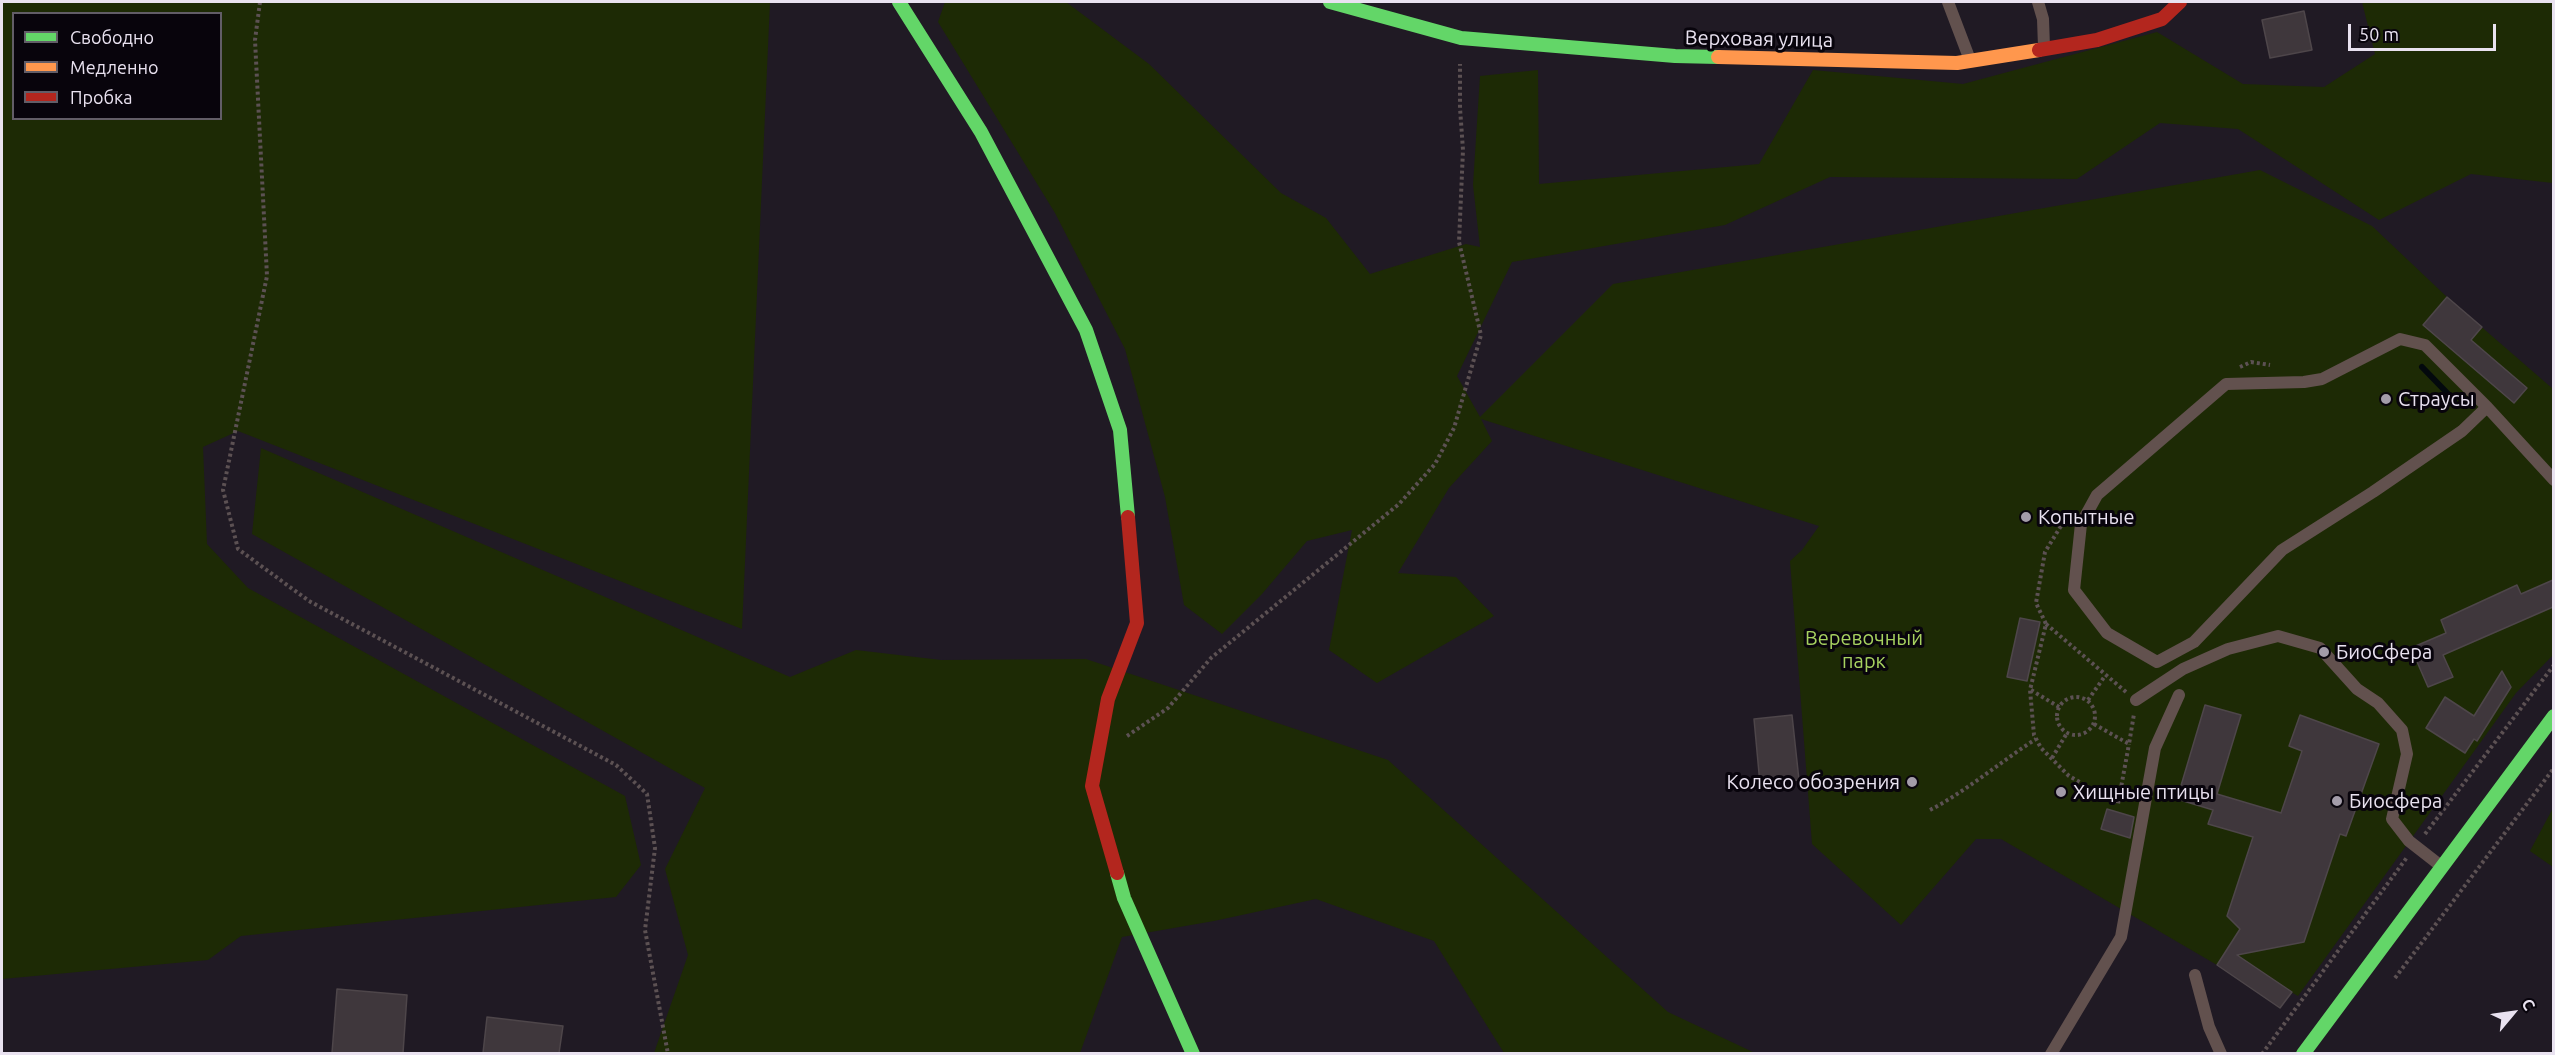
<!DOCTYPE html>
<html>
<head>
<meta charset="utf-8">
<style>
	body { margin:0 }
	#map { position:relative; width:2555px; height:1055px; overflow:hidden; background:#201a24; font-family:Ubuntu,sans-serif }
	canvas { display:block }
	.frame { position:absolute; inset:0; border:3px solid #e9e2f0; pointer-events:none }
	.legend { position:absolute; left:12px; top:12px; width:210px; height:108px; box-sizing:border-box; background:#08040c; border:2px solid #625d67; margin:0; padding:8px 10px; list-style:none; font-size:18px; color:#e9e2f0 }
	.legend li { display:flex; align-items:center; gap:12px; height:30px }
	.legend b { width:30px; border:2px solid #625d67 }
	.north { position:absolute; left:2483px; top:983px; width:60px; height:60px; -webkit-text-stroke:4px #08040c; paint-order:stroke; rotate:61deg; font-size:16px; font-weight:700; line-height:24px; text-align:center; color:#e9e2f0 }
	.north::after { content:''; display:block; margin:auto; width:21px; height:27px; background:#e9e2f0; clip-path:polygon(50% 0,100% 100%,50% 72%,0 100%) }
	.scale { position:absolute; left:2348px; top:24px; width:148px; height:27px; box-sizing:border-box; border:3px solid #e9e2f0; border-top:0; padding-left:8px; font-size:18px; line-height:21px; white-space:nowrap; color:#e9e2f0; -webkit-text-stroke:4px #08040c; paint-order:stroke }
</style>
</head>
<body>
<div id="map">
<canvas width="2555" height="1055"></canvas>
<div class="frame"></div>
<ul class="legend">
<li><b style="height:8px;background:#63d668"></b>Свободно</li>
<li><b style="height:8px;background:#ff974d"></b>Медленно</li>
<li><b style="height:8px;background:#b3261e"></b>Пробка</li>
</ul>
<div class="north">С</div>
<div class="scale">50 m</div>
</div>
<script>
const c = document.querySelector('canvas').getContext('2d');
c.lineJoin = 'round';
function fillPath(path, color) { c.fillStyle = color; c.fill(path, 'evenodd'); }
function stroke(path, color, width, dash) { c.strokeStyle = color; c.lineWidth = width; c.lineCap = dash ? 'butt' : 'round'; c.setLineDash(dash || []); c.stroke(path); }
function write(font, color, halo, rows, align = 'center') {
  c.font = font + ' Ubuntu,sans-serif'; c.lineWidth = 6; c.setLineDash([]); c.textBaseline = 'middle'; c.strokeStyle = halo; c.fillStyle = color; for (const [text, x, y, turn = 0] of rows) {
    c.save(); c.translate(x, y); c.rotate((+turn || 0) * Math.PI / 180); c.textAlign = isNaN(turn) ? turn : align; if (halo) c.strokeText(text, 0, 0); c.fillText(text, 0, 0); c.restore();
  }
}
fillPath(new Path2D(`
	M2 2H770L742 629 238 431 203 447 207 544 248 588 625 796 641 865 616 897 241 936 208 960 2 979ZM14 14H220V118H14Z
	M945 2H1066L1149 64 1281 193 1326 218 1370 274 1466 244 1480 247 1473 185 1480 76 1538 70 1539 184 1759 164 1813 70 1963 84 2157 32 2243 84 2324 87 2375 54 2362 2H2553V183L2471 174 2379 220 2238 129 2160 123 2077 179 1830 177 1725 225 1512 262 1457 376 1480 417 1613 284 2260 170 2372 226 2447 297 2553 389V655L2516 693 2298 996 2291 992 2280 1008 2217 965 2001 839H1976L1901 925 1812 844 1790 561 1802 550 1819 526 1481 419 1492 441 1449 488 1398 573 1456 577 1494 616 1377 683 1329 650 1352 530 1307 541 1262 594 1222 634 1184 605 1165 497 1125 349 1055 213 938 22Z
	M261 448 790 677 856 650 941 660 1086 659 1388 760 1668 1012 1755 1053H1504L1434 941 1316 899 1214 921 1122 937 1080 1053H654L688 955 665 869 705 788 252 534Z
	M2553 808V867L2530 851Z`), '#1d2a05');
stroke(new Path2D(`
	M2422 367 2454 400`), '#03090d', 6);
const building = new Path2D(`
	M2304 11 2312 50 2270 58 2262 20Z
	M2447 297 2482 327 2471 340 2527 388 2514 403 2423 325Z
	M2553 580V607L2443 655 2453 677 2428 687 2411 648 2446 633 2441 620 2517 585 2521 594Z
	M2020 618 2040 622 2027 681 2007 677Z
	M2502 671 2511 687 2477 741 2474 739 2465 753 2426 728 2445 697 2474 716Z
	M2205 705 2241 715 2217 794 2281 813 2302 751 2289 746 2300 715 2379 744 2346 836 2340 834 2304 942 2237 955 2292 992 2280 1008 2217 965 2240 929 2227 916 2253 837 2208 824 2213 810 2177 799Z
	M1792 715 1799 780 1760 784 1754 719Z
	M2107 809 2134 817 2130 838 2101 829Z
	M337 989 407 995 403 1053H332Z
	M487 1017 563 1026 559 1053H483Z`);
fillPath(building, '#3f373c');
stroke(building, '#4e464a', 1.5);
stroke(new Path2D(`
	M260 2 255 40 267 276 223 490 238 549 309 601 616 765 647 794 655 848 645 930 668 1054
	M2240 367 2251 362 2270 365
	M2064 521 2045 552 2036 603 2046 624 2030 690 2034 735 2041 748 2069 776 2118 804 2129 744
	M2046 624 2126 692
	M2031 690 2059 707
	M2057 716a19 19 0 1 1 38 0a19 19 0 1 1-38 0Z
	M2088 700 2105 676
	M2094 724 2129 744 2134 714
	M1127 736 1168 708 1211 658 1399 504 1435 464 1454 428 1481 335 1459 242 1463 150 1460 108V64
	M2052 758 2067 733
	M1930 810C1968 790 2000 762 2036 739
	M2425 834 2554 665
	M2395 978 2554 768
	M2262 1054 2408 856`), '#5c5153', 4, [3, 3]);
stroke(new Path2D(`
	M1948 2 1970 60
	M2038 2 2043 19 2044 47
	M2487 407 2462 431 2373 492 2282 550 2194 642 2157 662 2107 633 2074 590 2081 524 2097 495 2226 384 2304 382 2322 379 2400 339 2425 345 2487 407 2554 480
	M2136 700 2183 669 2228 649 2278 636 2320 648 2357 689 2378 703 2402 730 2407 754 2392 819 2409 841 2441 866
	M2195 975 2209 1027 2221 1054
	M2051 1054 2121 937 2155 748 2179 695`), '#62514e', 12);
stroke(new Path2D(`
	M899 2 981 132 1086 330 1120 430 1128 517
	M1330 2 1461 38 1675 56 1718 57
	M1117 873 1124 898 1193 1054
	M2303 1054 2554 716`), '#63d668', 14);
stroke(new Path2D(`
	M1718 57 1957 63 2039 50`), '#ff974d', 14);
stroke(new Path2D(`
	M2039 50 2097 40 2162 19 2180 2
	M1117 873 1092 786 1108 699 1137 623 1128 517`), '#b3261e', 14);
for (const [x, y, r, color] of [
	[2386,399,6,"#a39ca9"],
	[2026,517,6,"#a39ca9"],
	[2324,652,6,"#a39ca9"],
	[1912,782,6,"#a39ca9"],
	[2061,792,6,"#a39ca9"],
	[2337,801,6,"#a39ca9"]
]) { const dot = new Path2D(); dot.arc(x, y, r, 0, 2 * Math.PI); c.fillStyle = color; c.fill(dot); stroke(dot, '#08040c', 2); }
write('20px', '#e9e2f0', '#08040c', [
	["Верховая улица",1759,39,1]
]);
write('20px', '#e9e2f0', '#08040c', [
	["Страусы",2398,399],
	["Копытные",2038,517],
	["БиоСфера",2336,652],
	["Колесо обозрения",1900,782,"right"],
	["Хищные птицы",2073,792],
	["Биосфера",2349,801]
], 'left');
write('20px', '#a7d260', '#08040c', [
	["Веревочный",1864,638],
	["парк",1864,661]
]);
</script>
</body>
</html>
